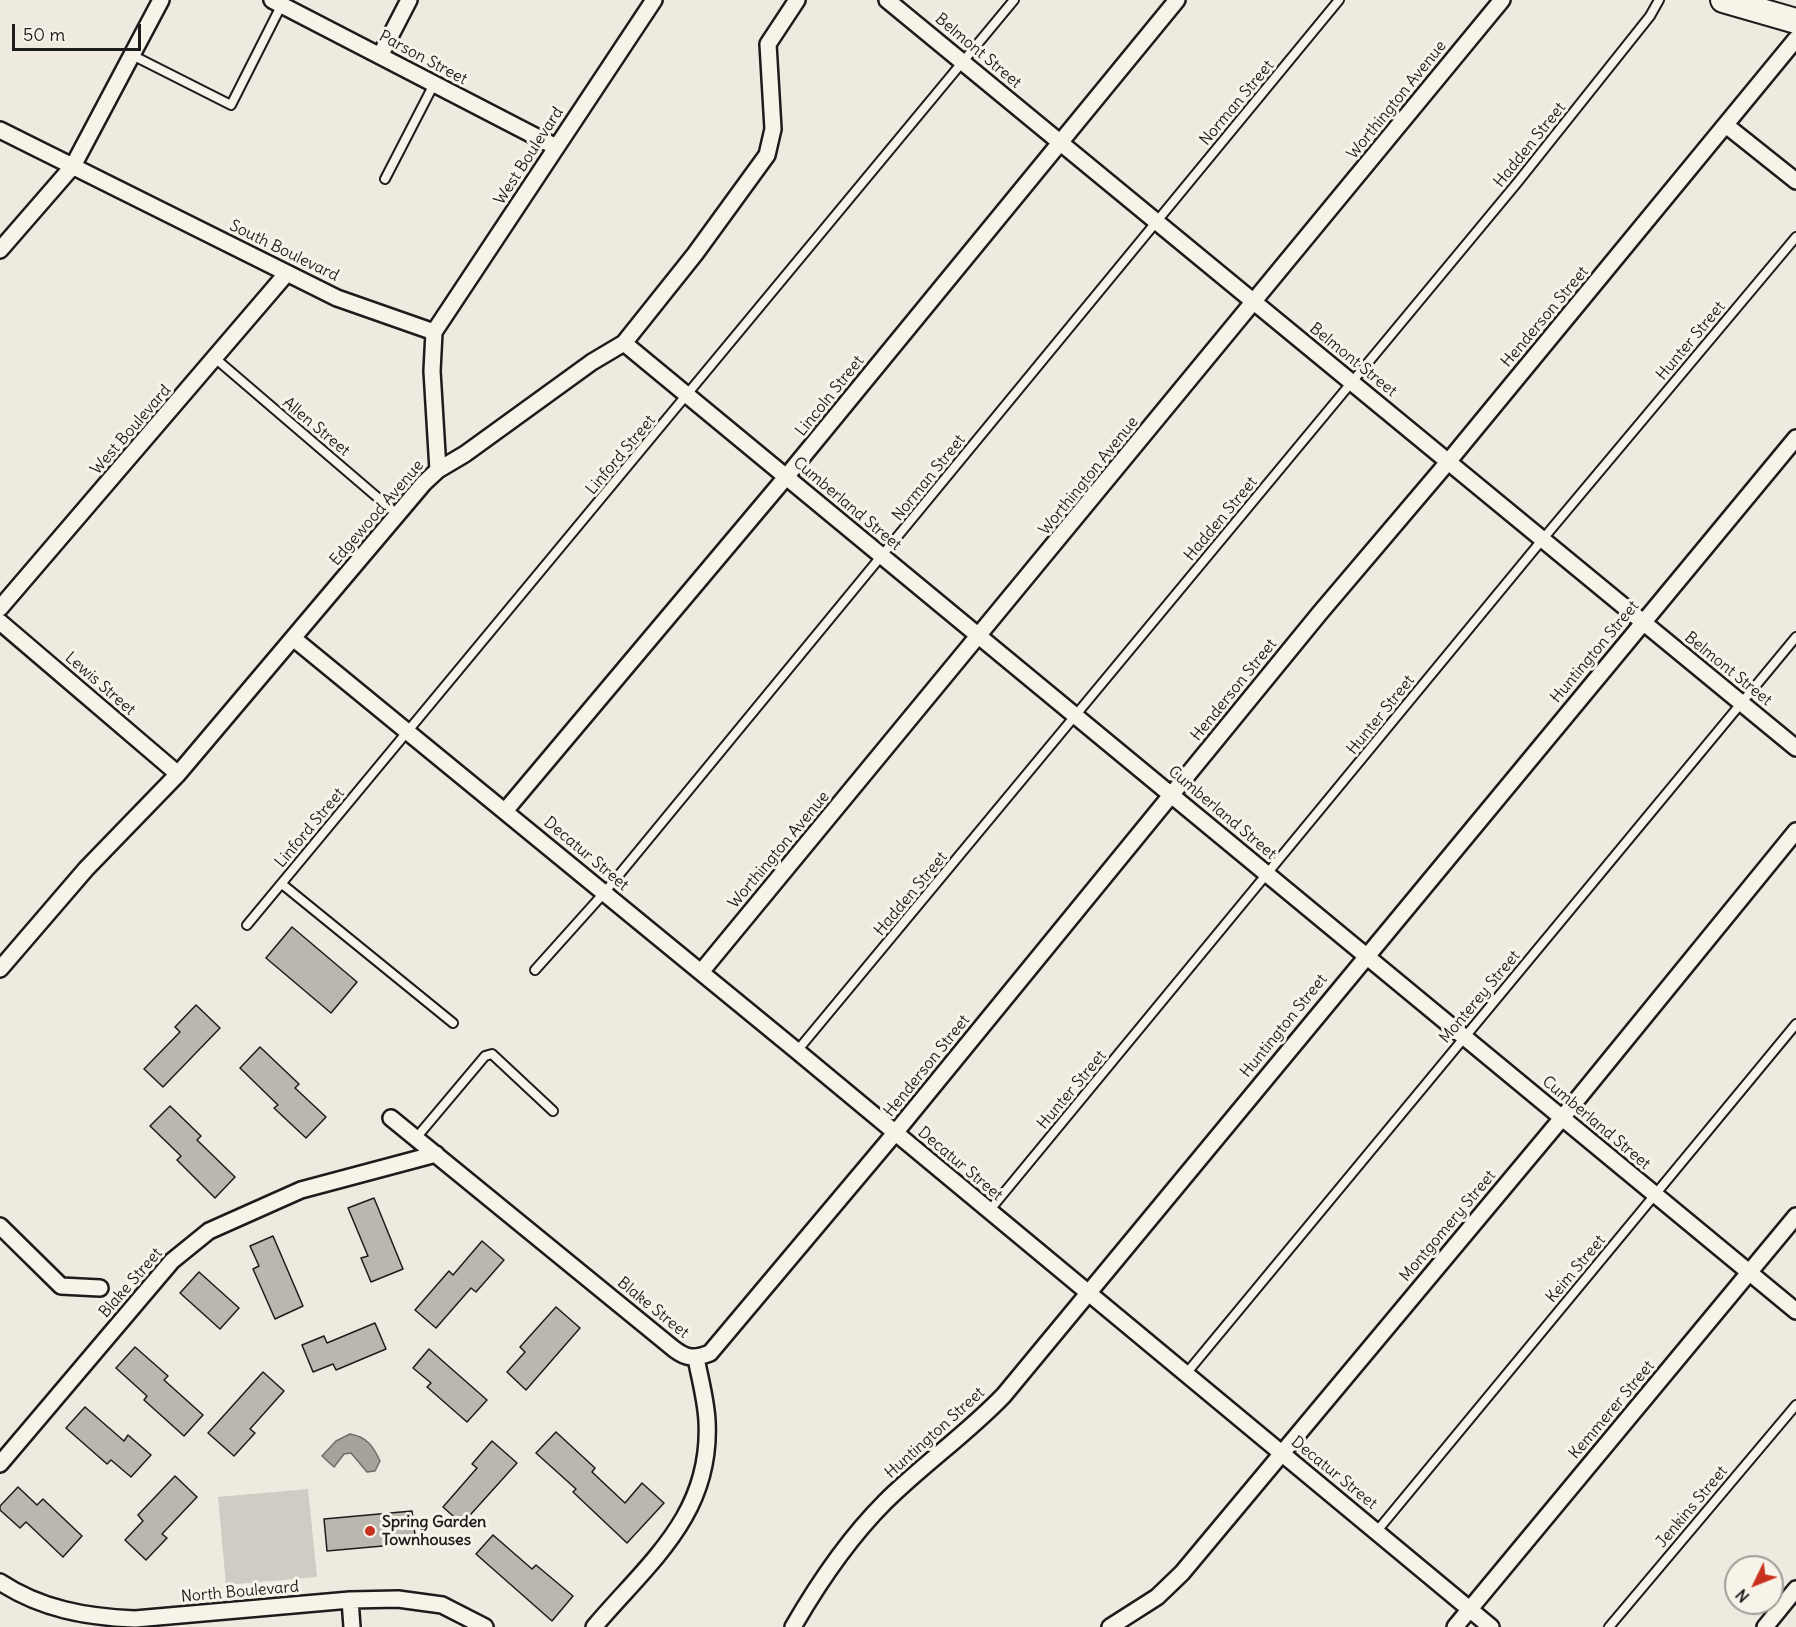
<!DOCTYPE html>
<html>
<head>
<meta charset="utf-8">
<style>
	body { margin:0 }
	#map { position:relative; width:1796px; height:1627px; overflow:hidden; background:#eeeae0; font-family:Delius,sans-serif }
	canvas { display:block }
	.north { position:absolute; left:1724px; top:1555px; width:60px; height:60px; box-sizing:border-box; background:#f7f3e8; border:2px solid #9f9d96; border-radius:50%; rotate:227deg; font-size:16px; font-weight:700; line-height:24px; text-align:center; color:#1c1c1c }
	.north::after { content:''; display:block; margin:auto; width:21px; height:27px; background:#c8321e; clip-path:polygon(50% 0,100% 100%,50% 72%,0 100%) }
	.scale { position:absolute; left:12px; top:24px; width:129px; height:27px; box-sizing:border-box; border:3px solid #1c1c1c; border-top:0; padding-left:8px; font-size:18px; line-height:21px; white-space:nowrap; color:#1c1c1c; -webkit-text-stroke:4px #f7f3e8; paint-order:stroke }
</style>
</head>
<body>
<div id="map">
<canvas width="1796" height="1627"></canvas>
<div class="north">N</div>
<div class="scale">50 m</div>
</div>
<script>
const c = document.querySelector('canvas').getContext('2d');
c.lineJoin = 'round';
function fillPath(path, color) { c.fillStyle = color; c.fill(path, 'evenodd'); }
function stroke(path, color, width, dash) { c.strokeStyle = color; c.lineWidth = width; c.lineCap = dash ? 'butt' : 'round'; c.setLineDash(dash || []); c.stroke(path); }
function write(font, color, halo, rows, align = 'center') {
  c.font = font + ' Delius,sans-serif'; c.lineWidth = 6; c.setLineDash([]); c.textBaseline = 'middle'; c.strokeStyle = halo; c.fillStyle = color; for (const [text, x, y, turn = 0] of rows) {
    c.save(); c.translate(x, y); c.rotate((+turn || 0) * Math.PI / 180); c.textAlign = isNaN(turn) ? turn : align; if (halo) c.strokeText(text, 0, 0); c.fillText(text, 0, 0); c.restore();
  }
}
fillPath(new Path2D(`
	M308 1489 317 1577 226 1585 218 1497Z`), '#cfccc3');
const water = new Path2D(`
	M350 1434C367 1437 373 1446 380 1461L375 1471 367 1472 351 1453 344 1454 334 1467 322 1456 336 1441Z`);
fillPath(water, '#a6a39d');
stroke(water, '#6f6d69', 1.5);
const building = new Path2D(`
	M292 927 357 982 331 1013 266 958Z
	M196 1005 220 1028 163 1087 144 1069 180 1032 175 1027Z
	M260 1047 299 1084 295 1088 326 1117 306 1138 274 1108 278 1105 240 1068Z
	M170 1106 201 1136 197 1140 235 1177 215 1198 177 1160 181 1156 150 1126Z
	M374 1198 403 1269 371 1282 361 1258 368 1256 348 1208Z
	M273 1236 303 1306 275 1319 253 1269 259 1266 250 1246Z
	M482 1241 504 1260 476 1292 471 1288 436 1328 415 1310 449 1271 453 1275Z
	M199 1272 239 1308 220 1329 180 1293Z
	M556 1307 580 1328 526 1390 507 1372 525 1352 520 1347Z
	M375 1323 386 1349 336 1370 333 1364 313 1372 302 1345 324 1336 327 1343Z
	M135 1347 168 1376 164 1380 203 1415 184 1436 144 1400 147 1396 116 1368Z
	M429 1349 487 1400 467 1422 427 1387 431 1383 413 1368Z
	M263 1372 284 1391 250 1429 255 1433 234 1456 208 1433Z
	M85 1407 124 1441 128 1435 151 1455 131 1477 111 1460 107 1464 66 1428Z
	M556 1432 595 1468 592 1472 625 1503 642 1483 664 1503 627 1543 573 1492 576 1489 536 1453Z
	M492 1441 517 1463 462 1524 443 1507 477 1468 472 1464Z
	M175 1476 197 1497 162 1534 167 1538 146 1560 125 1540 143 1521 138 1515Z
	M18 1487 37 1505 43 1499 82 1536 63 1557 26 1522 20 1528 0 1510V1506Z
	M412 1511 416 1543 327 1551 324 1519Z
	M493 1535 532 1569 536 1565 573 1596 552 1621 476 1554Z`);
fillPath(building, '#bab7af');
stroke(building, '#1c1c1c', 1.5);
const service = new Path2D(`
	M132 55 231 105 282 4
	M385 179 434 84
	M216 359 398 515
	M282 884 453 1023
	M247 925 1014 0
	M535 970 604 893 1339 0
	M797 1051 1517 183 1650 16 1659 0
	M416 1138 485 1056 492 1054 553 1111
	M989 1211 1542 540 1796 237
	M1185 1375 1796 637
	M1377 1531 1796 1024
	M1609 1627 1796 1405`);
const minor = new Path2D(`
	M272 0 556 147
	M887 0 1796 748
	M380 56 409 0
	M1727 126 1796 181
	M0 130 337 298 434 332
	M0 250 73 166 161 0
	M624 343 1796 1311
	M438 470 432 371 434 332 654 0
	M0 608 287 273
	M0 622 178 774
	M293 638 797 1051 1491 1627
	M505 811 786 477 1177 0
	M0 969 86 869 178 774 424 483 438 470 465 454 592 362 624 343 695 254 767 155 773 129 768 44 797 0
	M701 972 1502 0
	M391 1118 674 1349C687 1359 695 1359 710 1353L895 1133 1319 614 1448 462 1796 39
	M0 1226 61 1286 100 1288
	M0 1464 172 1261 209 1231 301 1190 436 1154
	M0 1582C41 1609 86 1617 135 1619L350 1600 398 1599 442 1605 485 1627
	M350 1600 352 1627
	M594 1627C649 1562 712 1515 707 1421 706 1400 700 1379 696 1358
	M793 1627C819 1582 848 1539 885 1502 923 1464 967 1434 1004 1395L1796 438
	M1110 1627 1157 1597 1182 1573 1562 1118 1796 831
	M1455 1627 1796 1216
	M1765 1627 1796 1589`);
const primary = new Path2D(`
	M1723 0 1796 21`);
stroke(service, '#1c1c1c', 12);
stroke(minor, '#1c1c1c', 20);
stroke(primary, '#1c1c1c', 28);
stroke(service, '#f7f3e8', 8);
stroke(minor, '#f7f3e8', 15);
stroke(primary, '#f7f3e8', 24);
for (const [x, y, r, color] of [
	[370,1531,6,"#c8321e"]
]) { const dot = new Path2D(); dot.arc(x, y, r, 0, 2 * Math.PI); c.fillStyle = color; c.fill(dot); stroke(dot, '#f7f3e8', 2); }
write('16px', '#1c1c1c', '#f7f3e8', [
	["Belmont Street",978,51,40],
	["Parson Street",423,58,28],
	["Worthington Avenue",1397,100,-51],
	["Norman Street",1237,103,-50],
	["Hadden Street",1530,145,-51],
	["West Boulevard",529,156,-57],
	["South Boulevard",284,251,26],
	["Henderson Street",1545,317,-50],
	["Hunter Street",1691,341,-50],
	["Belmont Street",1353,360,39],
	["Lincoln Street",830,396,-51],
	["Allen Street",316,427,40],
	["West Boulevard",131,430,-49],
	["Linford Street",621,455,-50],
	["Worthington Avenue",1089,476,-51],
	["Norman Street",929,478,-51],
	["Cumberland Street",847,504,40],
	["Edgewood Avenue",377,513,-49],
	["Hadden Street",1221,519,-50],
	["Huntington Street",1595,652,-50],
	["Belmont Street",1728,669,39],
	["Lewis Street",100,684,41],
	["Henderson Street",1234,690,-51],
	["Hunter Street",1381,715,-51],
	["Cumberland Street",1222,813,40],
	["Linford Street",310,828,-50],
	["Worthington Avenue",779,850,-50],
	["Decatur Street",586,854,40],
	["Hadden Street",911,894,-50],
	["Monterey Street",1480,997,-50],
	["Huntington Street",1284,1026,-51],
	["Henderson Street",927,1066,-51],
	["Hunter Street",1072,1090,-50],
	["Cumberland Street",1596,1123,40],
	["Decatur Street",960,1164,40],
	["Montgomery Street",1448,1226,-50],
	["Keim Street",1576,1269,-50],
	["Blake Street",131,1283,-49],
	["Blake Street",653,1308,39],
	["Kemmerer Street",1612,1410,-50],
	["Huntington Street",935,1433,-42],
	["Decatur Street",1334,1473,39],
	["Jenkins Street",1692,1507,-50],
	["North Boulevard",240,1592,-5]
]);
write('bold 16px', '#1c1c1c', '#f7f3e8', [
	["Spring Garden",382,1522],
	["Townhouses",382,1540]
], 'left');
</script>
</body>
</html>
